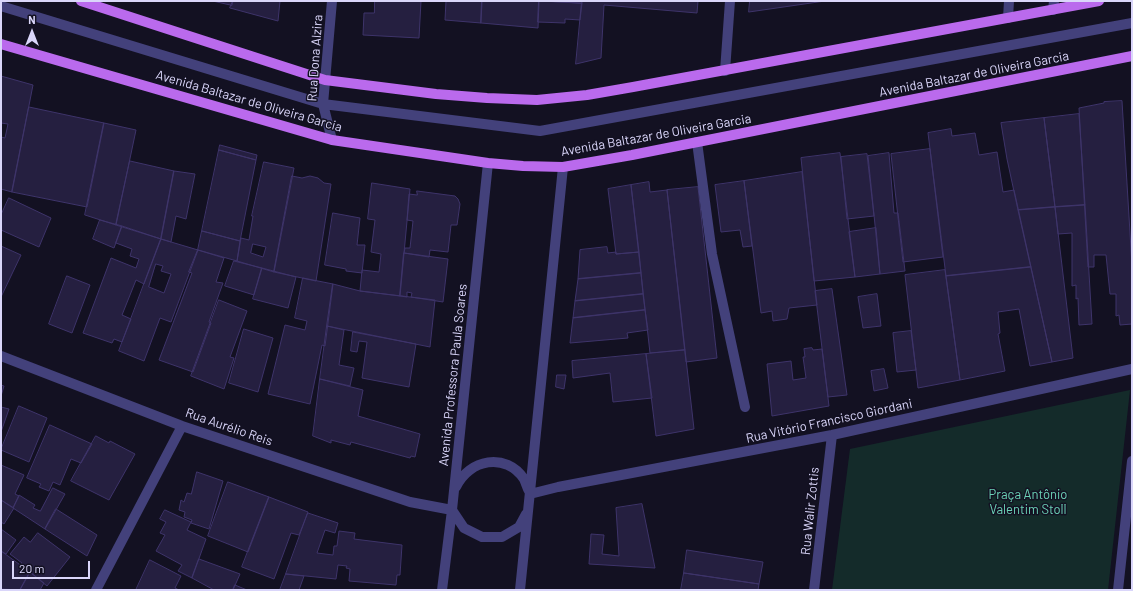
<!DOCTYPE html>
<html>
<head>
<meta charset="utf-8">
<style>
	body { margin:0 }
	#map { position:relative; width:1133px; height:591px; overflow:hidden; background:#131122; font-family:Barlow,sans-serif }
	canvas { display:block }
	.frame { position:absolute; inset:0; border:2px solid #dad6fa; pointer-events:none }
	.north { position:absolute; left:12px; top:12px; width:40px; height:40px; -webkit-text-stroke:3px #131122; paint-order:stroke; rotate:0deg; font-size:11px; font-weight:700; line-height:16px; text-align:center; color:#dad6fa }
	.north::after { content:''; display:block; margin:auto; width:14px; height:18px; background:#dad6fa; clip-path:polygon(50% 0,100% 100%,50% 72%,0 100%) }
	.scale { position:absolute; left:12px; top:561px; width:78px; height:18px; box-sizing:border-box; border:2px solid #dad6fa; border-top:0; padding-left:5px; font-size:12px; line-height:14px; white-space:nowrap; color:#dad6fa; -webkit-text-stroke:3px #131122; paint-order:stroke }
</style>
</head>
<body>
<div id="map">
<canvas width="1133" height="591"></canvas>
<div class="frame"></div>
<div class="north">N</div>
<div class="scale">20 m</div>
</div>
<script>
const c = document.querySelector('canvas').getContext('2d');
c.lineJoin = 'round';
function fillPath(path, color) { c.fillStyle = color; c.fill(path, 'evenodd'); }
function stroke(path, color, width, dash) { c.strokeStyle = color; c.lineWidth = width; c.lineCap = dash ? 'butt' : 'round'; c.setLineDash(dash || []); c.stroke(path); }
function write(font, color, halo, rows, align = 'center') {
  c.font = font + ' Barlow,sans-serif'; c.lineWidth = 3; c.setLineDash([]); c.textBaseline = 'middle'; c.strokeStyle = halo; c.fillStyle = color; for (const [text, x, y, turn = 0] of rows) {
    c.save(); c.translate(x, y); c.rotate((+turn || 0) * Math.PI / 180); c.textAlign = isNaN(turn) ? turn : align; if (halo) c.strokeText(text, 0, 0); c.fillText(text, 0, 0); c.restore();
  }
}
fillPath(new Path2D(`
	M1130 390 1108 590H832L850 449Z`), '#142b2a');
const building = new Path2D(`
	M213 1H233L232 5Z
	M233 1H280L278 21 230 8Z
	M375 1H421L419 38 363 35 364 13H374Z
	M441 1H482L481 23 445 20 446 1Z
	M482 1H539L538 28 481 23Z
	M539 1 582 3 580 20 565 19V23L538 22Z
	M545 1H582V3Z
	M582 1H698L697 13 604 5 601 58 576 64Z
	M750 1H825L749 12Z
	M1 76 33 85 12 192 1 189V137L5 138 8 124 1 123Z
	M1122 101 1132 266V324L1120 325 1119 315 1116 316V294H1110L1106 255H1094V267H1088L1079 108 1104 103V102Z
	M29 107 104 123 87 207 12 192Z
	M1079 114 1085 205 1055 207 1044 118Z
	M1044 118 1055 207 1018 210 1007 159 1001 123Z
	M104 123 136 130 116 225 85 215Z
	M951 129 952 136 975 133 979 155 997 152 1003 192 1014 190 1031 267 946 276 928 133Z
	M220 145 257 155 256 160 219 150Z
	M930 149 943 257 903 262 891 154Z
	M219 150 256 160 240 241 202 231Z
	M840 153 855 277 814 281 801 158Z
	M889 153 894 213H898L905 271 880 274 868 156Z
	M867 154 874 216 847 219 841 157Z
	M130 161 174 171 161 239 116 225Z
	M264 162 294 168 274 272 237 261 241 238 249 240 253 216H252ZM253 244 266 247 263 257 251 253Z
	M174 171 195 174 186 219 176 216 171 242 161 239Z
	M802 172 817 305 789 308 787 319 773 321 772 311 761 313 744 181Z
	M292 176 302 178 310 176 318 178 324 183 331 184 316 281 274 272Z
	M744 181 752 246 743 247 740 230 721 232 715 185Z
	M649 182 650 192 667 190 685 350 650 353 631 185Z
	M372 183 410 189 400 296 360 291 362 270 379 272 381 254 371 252 375 220 368 219Z
	M631 185 639 252 616 254 608 189Z
	M698 187 717 358 686 362 667 190Z
	M417 191 455 196 458 199 460 204 457 225H451L448 252 430 250 429 257 404 253 405 248H410L413 221 407 220 409 194 417 195Z
	M9 198 51 218 39 247 1 230V215Z
	M1085 205 1092 324 1079 325 1078 298 1076 299V285L1072 286V233L1058 234 1055 207Z
	M1055 207 1073 358 1052 362 1018 210Z
	M333 213 360 218 357 245H365L362 273 346 271V269L325 265Z
	M100 220 122 226 114 248 93 239Z
	M122 226 161 239 144 284 136 280 122 315 131 319 122 342 114 339 112 343 83 333 111 258 136 268 139 259 130 256 132 249 116 243Z
	M876 228 880 274 855 277 849 232Z
	M202 231 240 241 237 261 198 250Z
	M161 239 198 250 171 322 160 318 144 361 119 351ZM156 264 163 266 161 271 171 274 164 293 149 287Z
	M1 246 21 255 1 297Z
	M607 247 608 253 616 252V254L639 252 641 273 578 279 580 250Z
	M198 250 224 258 216 282 223 283 209 322 211 323 193 372 159 360 192 273 189 272Z
	M404 253 448 259 443 302 411 297 412 293 407 292V297L400 296Z
	M234 261 262 268 254 295 225 286Z
	M1031 267 1052 362 1030 366 1019 309 998 312 1000 333 998 334 1005 371 960 380 946 276Z
	M262 268 296 277 288 308 253 299Z
	M945 270 960 380 918 388 905 275Z
	M641 273 643 294 575 301 578 279Z
	M67 276 90 285 72 333 49 324Z
	M303 278 333 284 325 346 322 345 310 404 268 394 285 325 305 330 307 321 295 318Z
	M333 284 360 291 435 300 430 347 327 326Z
	M832 289 847 395 828 397 815 291Z
	M643 294 645 310 573 318 575 301Z
	M877 294 881 326 863 328 858 297Z
	M219 300 247 311 230 357 234 358 224 389 191 376Z
	M645 310 648 330 627 333 628 338 570 343 573 318Z
	M327 326 344 330 339 365 354 368 350 386 320 379Z
	M244 329 273 338 258 392 229 383Z
	M911 331 916 370 897 372 893 333Z
	M353 332 416 344 409 387 362 378 367 342 359 341 357 352 351 351Z
	M812 348 813 350 822 349 829 406 772 416 767 364 791 361 793 380 806 378 803 357H805L804 349Z
	M685 350 694 429 656 436 646 354Z
	M646 354 652 398 613 402 610 373 573 378 572 361Z
	M884 369 888 388 874 391 871 371Z
	M557 375H566L564 389 556 387Z
	M320 379 363 390 358 416 420 434 415 457 411 456 410 458 351 442 350 445 331 440V443L313 436Z
	M1 385 4 386 1 396Z
	M19 406 47 418 29 462 1 450Z
	M1 407 9 409 1 432Z
	M50 425 92 444 81 463 71 459 60 485 53 482 49 491 39 487 41 484 27 478Z
	M96 436 109 443 110 441 135 454 109 500 71 481Z
	M1 465 24 475 15 494 19 496 13 508 1 500Z
	M197 472 223 481 209 529 191 523 192 520 184 517 185 512 179 510 181 500 184 502 187 493 191 494Z
	M228 482 269 497 248 552 208 536Z
	M53 488 65 494 45 529 13 508 19 495 35 505 33 508 40 511Z
	M269 497 308 512 299 535 291 533 274 579 242 567Z
	M1 500 14 508 4 524 1 522Z
	M642 504 655 568 589 564 591 534 604 535 602 554 619 556 616 508Z
	M56 509 97 535 87 556 45 529Z
	M165 510 191 522 187 530 206 539 192 578 178 571 182 565 156 551 165 535 160 533 166 522 160 519Z
	M308 513 338 523 335 533 325 530 317 553 333 555 334 546H337L339 531 355 533 354 539 402 545 400 575H397L396 585 349 581 350 569 346 568 347 566 338 565 336 579 286 574Z
	M1 529 16 540 6 554 1 551Z
	M38 533 70 557 47 586 21 565 22 563 10 554 24 537 30 542Z
	M687 550 763 562 759 584 684 573Z
	M1 551 30 572 20 590 1 589Z
	M199 559 240 574 233 590H214L192 578Z
	M150 560 181 576 175 588 179 590H136Z
	M30 572 44 583 40 590H20Z
	M684 573 759 584 758 590H681Z
	M286 574 304 576 299 590H280Z
	M235 585 247 590H233Z`);
fillPath(building, '#251f40');
stroke(building, '#3e346a', 1);
stroke(new Path2D(`
	M1 6 323 104 540 131 1132 23
	M1053 10 1054 1
	M1008 18 1009 1
	M725 71 730 1
	M332 140 323 104 332 1
	M697 142 712 254 745 407
	M1 356 182 426 410 502 452 510
	M456 487C469 459 506 452 524 479 526 483 527 488 529 491
	M530 494 558 487 832 435 1132 369
	M452 510 464 528 482 537H502L519 527 526 514
	M96 590 182 426
	M442 590 452 510 488 163
	M520 590 563 167
	M814 590 832 435
	M1118 590 1132 461`), '#43417b', 10);
stroke(new Path2D(`
	M81 1 325 80 436 94 487 98 537 100 587 95 633 87 1099 1
	M1 44 332 140 488 163 523 166 563 167 632 155 1132 56`), '#ba6aed', 10);
write('13px', '#dad6fa', '#131122', [
	["Rua Dona Alzira",315,58,-86],
	["Avenida Baltazar de Oliveira Garcia",974,74,-11],
	["Avenida Baltazar de Oliveira Garcia",249,101,16],
	["Avenida Baltazar de Oliveira Garcia",656,135,-10],
	["Avenida Professora Paula Soares",453,375,-84],
	["Rua Vitório Francisco Giordani",829,421,-12],
	["Rua Aurélio Reis",229,427,19],
	["Rua Walir Zottis",810,511,-84]
]);
write('13px', '#6bd1b6', '#131122', [
	["Praça Antônio",1028,495],
	["Valentim Stoll",1028,510]
]);
</script>
</body>
</html>
